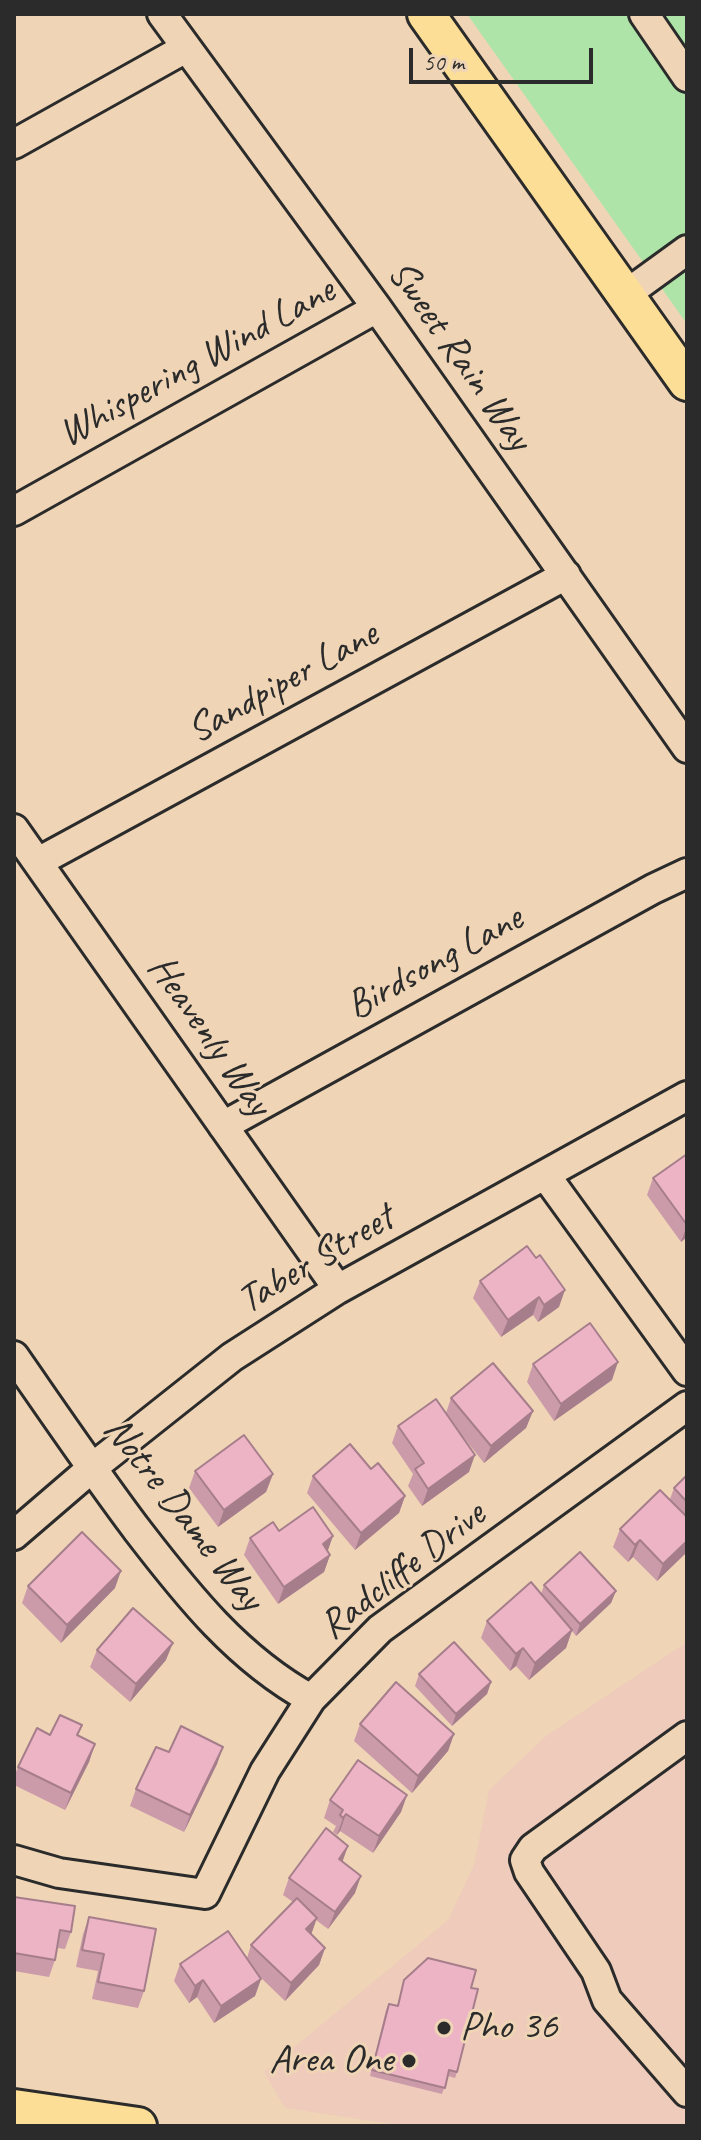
<!DOCTYPE html>
<html>
<head>
<meta charset="utf-8">
<style>
	body { margin:0 }
	#map { position:relative; width:701px; height:2140px; overflow:hidden; background:#efd5b6; font-family:Caveat,sans-serif }
	canvas { display:block }
	.frame { position:absolute; inset:0; border:16px solid #2b2b2b; pointer-events:none }
	.scale { position:absolute; left:409px; top:48px; width:184px; height:36px; box-sizing:border-box; border:4px solid #2b2b2b; border-top:0; padding-left:10px; font-size:24px; line-height:28px; white-space:nowrap; color:#2b2b2b; -webkit-text-stroke:6px #efd5b6; paint-order:stroke }
</style>
</head>
<body>
<div id="map">
<canvas width="701" height="2140"></canvas>
<div class="frame"></div>
<div class="scale">50 m</div>
</div>
<script>
const c = document.querySelector('canvas').getContext('2d');
c.lineJoin = 'round';
function fillPath(path, color) { c.fillStyle = color; c.fill(path, 'evenodd'); }
function stroke(path, color, width, dash) { c.strokeStyle = color; c.lineWidth = width; c.lineCap = dash ? 'butt' : 'round'; c.setLineDash(dash || []); c.stroke(path); }
function write(font, color, halo, rows, align = 'center') {
  c.font = font + ' Caveat,sans-serif'; c.lineWidth = 6; c.setLineDash([]); c.textBaseline = 'middle'; c.strokeStyle = halo; c.fillStyle = color; for (const [text, x, y, turn = 0] of rows) {
    c.save(); c.translate(x, y); c.rotate((+turn || 0) * Math.PI / 180); c.textAlign = isNaN(turn) ? turn : align; if (halo) c.strokeText(text, 0, 0); c.fillText(text, 0, 0); c.restore();
  }
}
fillPath(new Path2D(`
	M687 1642V2126H404L285 2108 264 2072 448 1920 474 1865 489 1790 546 1736Z`), '#eecbbb');
fillPath(new Path2D(`
	M467 14H687V324Z`), '#aee4a7');
const minor = new Path2D(`
	M162 14 377 308 687 748
	M644 14 687 77
	M14 144 186 48
	M625 295 687 250
	M14 511 377 308
	M14 829 338 1289
	M38 862 566 575
	M223 1126 653 889 687 873
	M546 1176 687 1371
	M14 1356C55 1415 95 1474 138 1531 188 1596 238 1659 311 1699
	M14 1535 92 1468 232 1357 338 1289 687 1096
	M687 1736 533 1848 525 1860 529 1872 596 1971 607 2000 687 2092
	M14 1860 59 1873 205 1894 265 1771 311 1699 380 1629 687 1406`);
const major = new Path2D(`
	M426 14 687 382
	M14 2108 138 2126`);
stroke(minor, '#2b2b2b', 34);
stroke(major, '#2b2b2b', 42);
stroke(minor, '#efd5b6', 28);
stroke(major, '#fcde96', 36);
fillPath(new Path2D(`
	M687 1154V1237L681 1242 647 1195 653 1178Z
	M527 1246 559 1307 538 1322 533 1315 501 1337 473 1298 480 1281Z
	M533 1364 612 1380 554 1421 527 1382Z
	M451 1398 533 1411 526 1428 484 1463 460 1433 469 1472 422 1506 408 1486 413 1474 392 1443 398 1426 446 1413Z
	M371 1469 405 1496 399 1513 355 1550 307 1493 313 1476Z
	M195 1471 273 1474 266 1492 218 1527 189 1488Z
	M687 1475V1552L657 1581 633 1557 628 1562 613 1547 620 1529 670 1499 674 1488Z
	M279 1531 328 1551 330 1555 324 1572 278 1604 244 1555 250 1538Z
	M544 1585 616 1591 611 1603 576 1636 572 1631 566 1648 529 1680 516 1666 510 1671 481 1638 487 1621 541 1594Z
	M28 1586 115 1588 61 1643 22 1603Z
	M97 1650 166 1660 130 1702 90 1667Z
	M419 1674 491 1682 487 1694 452 1726 415 1686Z
	M360 1724 454 1734 448 1751 412 1793 354 1741Z
	M82 1725 78 1736 95 1744 89 1762 65 1810 14 1785V1777L18 1767 50 1735Z
	M223 1747 217 1764 184 1832 130 1806 136 1789 169 1752Z
	M407 1795 401 1812 373 1853 340 1831 337 1835 333 1832 336 1826 324 1818 330 1800Z
	M348 1846 342 1861 355 1893 328 1929 316 1920 311 1934 325 1948 319 1965 285 2001 258 1975 261 1979 255 1996 214 2023 197 1997 189 2003 174 1981 180 1964 247 1958 251 1945 293 1902 283 1895 289 1878Z
	M14 1899 71 1932 65 1949 57 1948 55 1960 49 1977 14 1971Z
	M89 1917 144 1991 138 2008 92 1999 98 1971 76 1967 83 1934Z
	M404 1980 471 1988 457 2072 455 2078 448 2076 442 2094 370 2076 386 2010 389 2004 397 2006Z`), '#cc9baa');
fillPath(new Path2D(`
	M687 1225V1237L681 1242Z
	M565 1290 559 1307 538 1322 544 1305Z
	M539 1297 533 1315 501 1337 508 1320Z
	M618 1362 612 1380 554 1421 561 1404Z
	M533 1411 526 1428 484 1463 491 1446Z
	M475 1455 469 1472 422 1506 428 1489Z
	M273 1474 266 1492 218 1527 224 1510Z
	M405 1496 399 1513 355 1550 361 1533Z
	M333 1536 327 1553 323 1544Z
	M640 1540 633 1557 628 1562 635 1545Z
	M687 1541V1552L657 1581 663 1564Z
	M330 1555 324 1572 278 1604 284 1587Z
	M121 1571 115 1588 61 1643 67 1625Z
	M616 1591 611 1603 576 1636 580 1624Z
	M572 1630 566 1648 529 1680 535 1663Z
	M173 1643 166 1660 130 1702 136 1684Z
	M523 1648 516 1666 510 1671 516 1654Z
	M491 1682 487 1694 452 1726 456 1714Z
	M454 1734 448 1751 412 1793 418 1776Z
	M95 1744 89 1762 65 1810 71 1793Z
	M223 1747 217 1764 184 1832 190 1815Z
	M407 1795 401 1812 373 1853 379 1836Z
	M346 1814 340 1831 337 1835 343 1818Z
	M348 1846 342 1863 339 1859Z
	M361 1876 355 1893 328 1929 335 1912Z
	M317 1918 311 1935 306 1929Z
	M325 1948 319 1965 285 2001 291 1983Z
	M261 1979 255 1996 214 2023 221 2006Z
	M203 1980 197 1997 189 2003 195 1986Z`), '#a67e8b');
const building = new Path2D(`
	M687 1154V1225L653 1178Z
	M527 1246 536 1258 540 1255 565 1290 544 1305 539 1297 508 1320 480 1281Z
	M590 1323 618 1362 561 1404 533 1364Z
	M493 1363 533 1411 491 1446 451 1398Z
	M436 1399 475 1455 428 1489 415 1469 424 1463 398 1426Z
	M244 1435 273 1474 224 1510 195 1471Z
	M350 1444 371 1469 378 1463 405 1496 361 1533 313 1476Z
	M687 1475V1502L674 1488Z
	M660 1490 687 1517V1541L663 1564 640 1540 635 1545 620 1529Z
	M313 1507 333 1536 323 1544 330 1555 284 1587 250 1538 273 1522 279 1531Z
	M82 1532 121 1571 67 1625 28 1586Z
	M580 1552 616 1591 580 1624 544 1585Z
	M531 1582 572 1630 535 1663 523 1648 516 1654 487 1621Z
	M133 1608 173 1643 136 1684 97 1650Z
	M454 1642 491 1682 456 1714 419 1674Z
	M396 1682 454 1734 418 1776 360 1724Z
	M60 1715 82 1725 77 1735 95 1744 71 1793 18 1767 37 1728 50 1735Z
	M181 1726 223 1747 190 1815 136 1789 156 1747 169 1752Z
	M358 1760 407 1795 379 1836 346 1814 343 1818 340 1815 343 1810 330 1800Z
	M326 1828 348 1846 339 1859 361 1876 335 1912 289 1878Z
	M14 1897 75 1906 71 1932 60 1930 55 1960 14 1953Z
	M297 1898 317 1918 306 1929 325 1948 291 1983 251 1945Z
	M89 1917 156 1929 144 1991 98 1982 104 1954 82 1950Z
	M228 1931 261 1979 221 2006 203 1980 195 1986 180 1964Z
	M428 1958 476 1970 471 1988 478 1989 457 2072 449 2070 445 2088 372 2070 389 2004 398 2006 404 1980Z`);
fillPath(building, '#edb4c6');
stroke(building, '#a67e8b', 2);
for (const [x, y, r, color] of [
	[444,2028,8,"#2b2b2b"],
	[409,2061,8,"#2b2b2b"]
]) { const dot = new Path2D(); dot.arc(x, y, r, 0, 2 * Math.PI); c.fillStyle = color; c.fill(dot); stroke(dot, '#efd5b6', 3); }
write('40px', '#2b2b2b', '#efd5b6', [
	["Sweet Rain Way",459,356,55],
	["Whispering Wind Lane",197,363,-29],
	["Sandpiper Lane",283,683,-29],
	["Birdsong Lane",435,963,-29],
	["Heavenly Way",209,1036,55],
	["Taber Street",316,1260,-31],
	["Notre Dame Way",183,1514,52],
	["Radcliffe Drive",403,1571,-38]
]);
write('40px', '#2b2b2b', '#efd5b6', [
	["Pho 36",460,2028],
	["Area One",393,2061,"right"]
], 'left');
</script>
</body>
</html>
